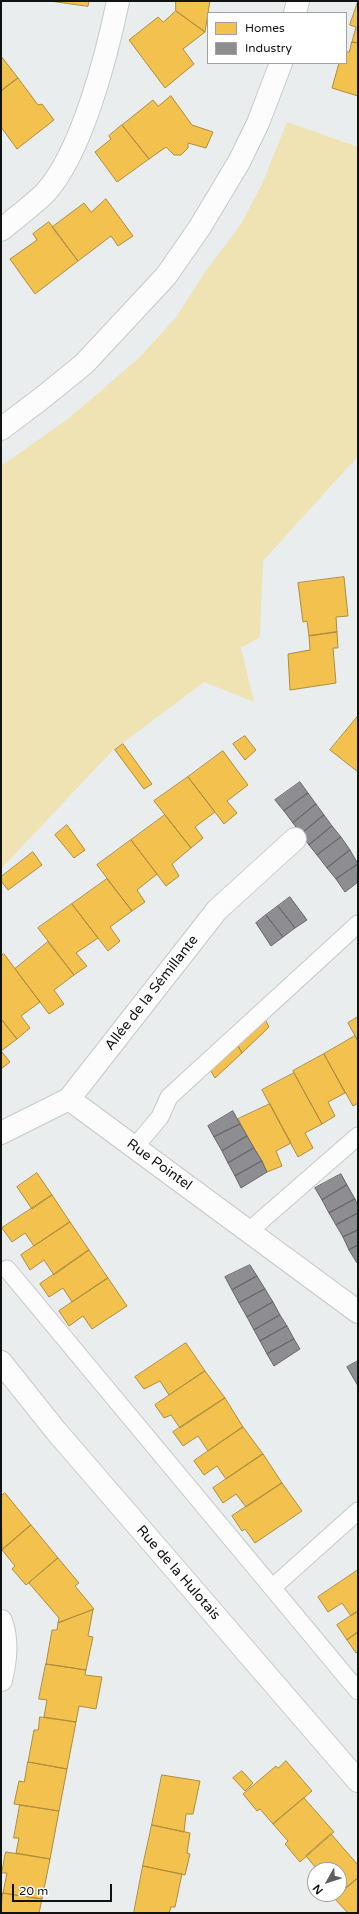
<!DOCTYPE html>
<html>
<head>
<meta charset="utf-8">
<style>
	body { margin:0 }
	#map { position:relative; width:359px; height:1914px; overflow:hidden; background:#e9edee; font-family:"Varela Round",sans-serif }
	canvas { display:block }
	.frame { position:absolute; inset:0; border:2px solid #111313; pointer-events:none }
	.legend { position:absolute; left:207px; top:12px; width:140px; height:52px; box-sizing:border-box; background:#fff; border:1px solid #a0a1a1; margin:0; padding:5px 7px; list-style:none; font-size:12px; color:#111313 }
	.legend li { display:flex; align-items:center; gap:8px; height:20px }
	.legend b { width:20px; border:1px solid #a0a1a1 }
	.north { position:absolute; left:307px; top:1862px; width:40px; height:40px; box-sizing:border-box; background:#fff; border:1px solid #a0a1a1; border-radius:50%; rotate:231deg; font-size:11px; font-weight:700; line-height:16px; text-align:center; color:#111313 }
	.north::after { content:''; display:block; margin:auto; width:14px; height:18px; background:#5d5f60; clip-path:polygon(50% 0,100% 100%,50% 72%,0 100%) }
	.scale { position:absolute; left:12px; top:1884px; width:100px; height:18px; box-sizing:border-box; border:2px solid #111313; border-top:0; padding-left:5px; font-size:12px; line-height:14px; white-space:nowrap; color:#111313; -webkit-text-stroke:3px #fff; paint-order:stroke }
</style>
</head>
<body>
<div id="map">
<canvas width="359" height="1914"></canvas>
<div class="frame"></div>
<ul class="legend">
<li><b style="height:11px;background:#f2c14e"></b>Homes</li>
<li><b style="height:11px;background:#8d8d92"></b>Industry</li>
</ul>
<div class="north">N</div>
<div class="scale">20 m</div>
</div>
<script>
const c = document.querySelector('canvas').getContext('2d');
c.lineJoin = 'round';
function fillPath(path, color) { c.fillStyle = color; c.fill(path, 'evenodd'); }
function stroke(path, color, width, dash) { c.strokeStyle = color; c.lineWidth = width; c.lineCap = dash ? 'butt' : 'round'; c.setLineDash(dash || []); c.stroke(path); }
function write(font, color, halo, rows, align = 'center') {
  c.font = font + ' "Varela Round",sans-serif'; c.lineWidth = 4; c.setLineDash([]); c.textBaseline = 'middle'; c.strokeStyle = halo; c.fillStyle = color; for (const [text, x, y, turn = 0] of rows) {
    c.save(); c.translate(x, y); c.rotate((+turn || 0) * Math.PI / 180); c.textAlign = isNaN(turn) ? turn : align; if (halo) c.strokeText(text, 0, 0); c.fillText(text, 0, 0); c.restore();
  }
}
fillPath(new Path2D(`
	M287 122 358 147V456L263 561 260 637 241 648 254 702 204 682 112 751 1 869V466L68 419 140 357 177 316 205 272 241 224 262 184Z`), '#efe3b4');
const homes = new Path2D(`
	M50 1H89L88 6Z
	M176 1H210L205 32 176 11Z
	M358 1V43L352 42 356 27 350 25Z
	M176 11 205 32 183 49 194 64 165 88 129 40 158 17 163 22Z
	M352 42 358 43V96L332 88 339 63H346V52H349Z
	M1 56 18 78 1 91Z
	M18 78 38 105 42 104 54 120 17 149 1 127V91Z
	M171 96 192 125 213 132 206 148 188 143V148L181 155H174L166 147 149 159 122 125 153 100 158 106Z
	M122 125 149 159 117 182 95 152 111 139 109 136Z
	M106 199 133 236 118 246 111 236 78 261 52 227 84 203 91 212Z
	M49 222 78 261 35 294 10 259 37 240 33 234Z
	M344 577 348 616 336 617 337 632 309 636 307 621 303 622 298 583Z
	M337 632 338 648H333L336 683 290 690 288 654 310 650 309 636Z
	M358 716V772L330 750Z
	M245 736 256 750 245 760 233 744Z
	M123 744 152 784 144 789 115 750Z
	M223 751 248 785 227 801 237 813 224 824 188 777Z
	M188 777 215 812 195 827 203 838 191 848 154 801Z
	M165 815 191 848 172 864 179 876 166 886 131 840Z
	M67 825 85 850 74 858 55 835Z
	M131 840 157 874 137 890 145 902 132 911 97 865Z
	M33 852 42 865 8 890 1 881V877Z
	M107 879 132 911 110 927 120 941 108 951 72 904Z
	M72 904 98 938 76 953 87 966 74 975 38 928Z
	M48 942 74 975 54 990 64 1004 49 1014 15 969Z
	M4 954 40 1002 21 1016 30 1028 17 1039 1 1019V956Z
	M358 1017V1041L348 1023Z
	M1 1019 17 1039 1 1051 10 1062 1 1069Z
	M265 1019 269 1027 242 1053 237 1044Z
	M355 1036 358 1041V1103L353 1106 324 1054Z
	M237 1044 242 1053 215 1078 209 1068Z
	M324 1054 345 1093 328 1102 335 1116 322 1124 293 1071Z
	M294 1073 322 1124 305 1133 313 1148 298 1157 262 1090Z
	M270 1104 291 1143 276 1151 282 1166 267 1172 238 1119Z
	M37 1173 52 1195 32 1209 17 1187Z
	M52 1195 70 1222 34 1246 25 1233 12 1242 2 1228Z
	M70 1222 89 1250 54 1275 44 1260 30 1270 21 1255Z
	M89 1250 108 1278 72 1302 63 1288 49 1297 40 1284Z
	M108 1278 127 1306 92 1329 83 1316 69 1326 59 1311Z
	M186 1343 205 1371 169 1395 160 1381 144 1389 135 1377Z
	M205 1371 225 1398 180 1428 171 1415 164 1418 155 1405Z
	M225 1398 243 1427 208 1451 198 1436 183 1446 173 1432Z
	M243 1427 263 1454 226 1479 217 1466 204 1475 194 1461Z
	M263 1454 282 1483 246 1507 236 1494 223 1503 213 1488Z
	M282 1483 302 1511 255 1543 245 1529 242 1531 232 1516Z
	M5 1493 31 1525 2 1550 1 1496Z
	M31 1525 58 1558 26 1585 12 1569 15 1566 2 1550Z
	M58 1558 79 1583 75 1586 94 1609 58 1623 59 1618 29 1583Z
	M358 1570V1611L351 1616 342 1603 328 1612 318 1597Z
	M93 1610 88 1636 93 1637 86 1670 46 1664 52 1630H57L58 1623Z
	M358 1611V1632L347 1640 337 1625Z
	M358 1632V1651L356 1653 347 1640Z
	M46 1664 86 1670 85 1675 102 1677 96 1709 79 1706 76 1722 44 1717 47 1700 39 1699Z
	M40 1717 76 1722 67 1769 28 1762 34 1730H38Z
	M286 1761 312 1791 273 1824 260 1809 257 1811 243 1794 276 1766 278 1768Z
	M28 1762 67 1769 59 1811 14 1804 19 1781 24 1782Z
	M242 1771 253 1783 245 1791 233 1778Z
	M162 1775 200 1781 193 1814H186L184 1832 152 1825Z
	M304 1798 334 1832 300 1862 285 1844 288 1841 273 1824Z
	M20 1805 59 1811 50 1859 16 1853 19 1838H14Z
	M152 1825 190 1833 187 1853 190 1854 185 1875 143 1866Z
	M331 1834 358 1865V1878L339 1894V1870H315V1877L311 1873 316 1868 306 1856Z
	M6 1852 50 1859 42 1899 3 1893 7 1873H2Z
	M143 1866 182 1874 175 1907H171L169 1913H134Z
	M358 1878V1913H348L334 1898Z
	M3 1893 42 1899 39 1913H1Z`);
fillPath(homes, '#f2c14e');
stroke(homes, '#ae8d3c', 1);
const industry = new Path2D(`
	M300 782 308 793 284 811 275 800Z
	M308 793 316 804 293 823 284 811Z
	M316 804 324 815 301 834 293 823Z
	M324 815 332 826 309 845 301 834Z
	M332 826 341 837 317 855 309 845Z
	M341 837 350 850 327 868 317 855Z
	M350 850 358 864 336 879 327 868Z
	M358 864V882L345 892 336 879Z
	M290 897 307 920 295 928 278 906Z
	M278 906 295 928 283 937 266 915Z
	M266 915 283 937 271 946 256 923Z
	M233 1111 240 1124 214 1137 208 1126Z
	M240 1124 247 1136 222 1151 214 1137Z
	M247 1136 254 1148 228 1163 222 1151Z
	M254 1148 262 1161 235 1176 228 1163Z
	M262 1161 267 1172 241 1188 235 1176Z
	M341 1174 347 1185 322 1200 315 1188Z
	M347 1185 355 1199 329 1213 322 1200Z
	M355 1199 358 1205V1213L336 1225 329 1213Z
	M358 1213V1230L343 1237 336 1225Z
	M358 1230V1245L349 1250 343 1237Z
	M358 1245V1262L357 1263 349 1250Z
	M250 1265 257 1276 232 1290 225 1277Z
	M257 1276 265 1289 239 1303 232 1290Z
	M265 1289 273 1302 247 1317 239 1303Z
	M273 1302 280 1315 254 1330 247 1317Z
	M280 1315 287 1326 260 1341 254 1330Z
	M287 1326 294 1339 267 1354 260 1341Z
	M294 1339 300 1349 274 1366 267 1354Z
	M358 1361V1386L347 1367Z`);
fillPath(industry, '#8d8d92');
stroke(industry, '#68686c', 1);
const lane = new Path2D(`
	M134 1148 160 1117 169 1097 358 924
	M249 1231 358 1136
	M7 1269 358 1691
	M272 1588 358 1511`);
const street = new Path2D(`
	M295 13 298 1
	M1 230C15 218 32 206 45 193 82 153 107 54 118 1
	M1 429 42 398 84 364 166 276 200 227 239 162 258 123 281 63
	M69 1099 358 1312
	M1 1133 69 1099 217 910 295 839
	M1 1362 56 1431 358 1781
	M1 1621C8 1640 6 1660 1 1680`);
stroke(lane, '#c6c9ca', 19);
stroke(street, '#c6c9ca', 24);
stroke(lane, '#fcfcfc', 17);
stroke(street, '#fcfcfc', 22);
write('14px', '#111313', '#fff', [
	["Allée de la Sémillante",152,993,-52],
	["Rue Pointel",159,1165,36],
	["Rue de la Hulotais",178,1573,49]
]);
</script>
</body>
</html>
